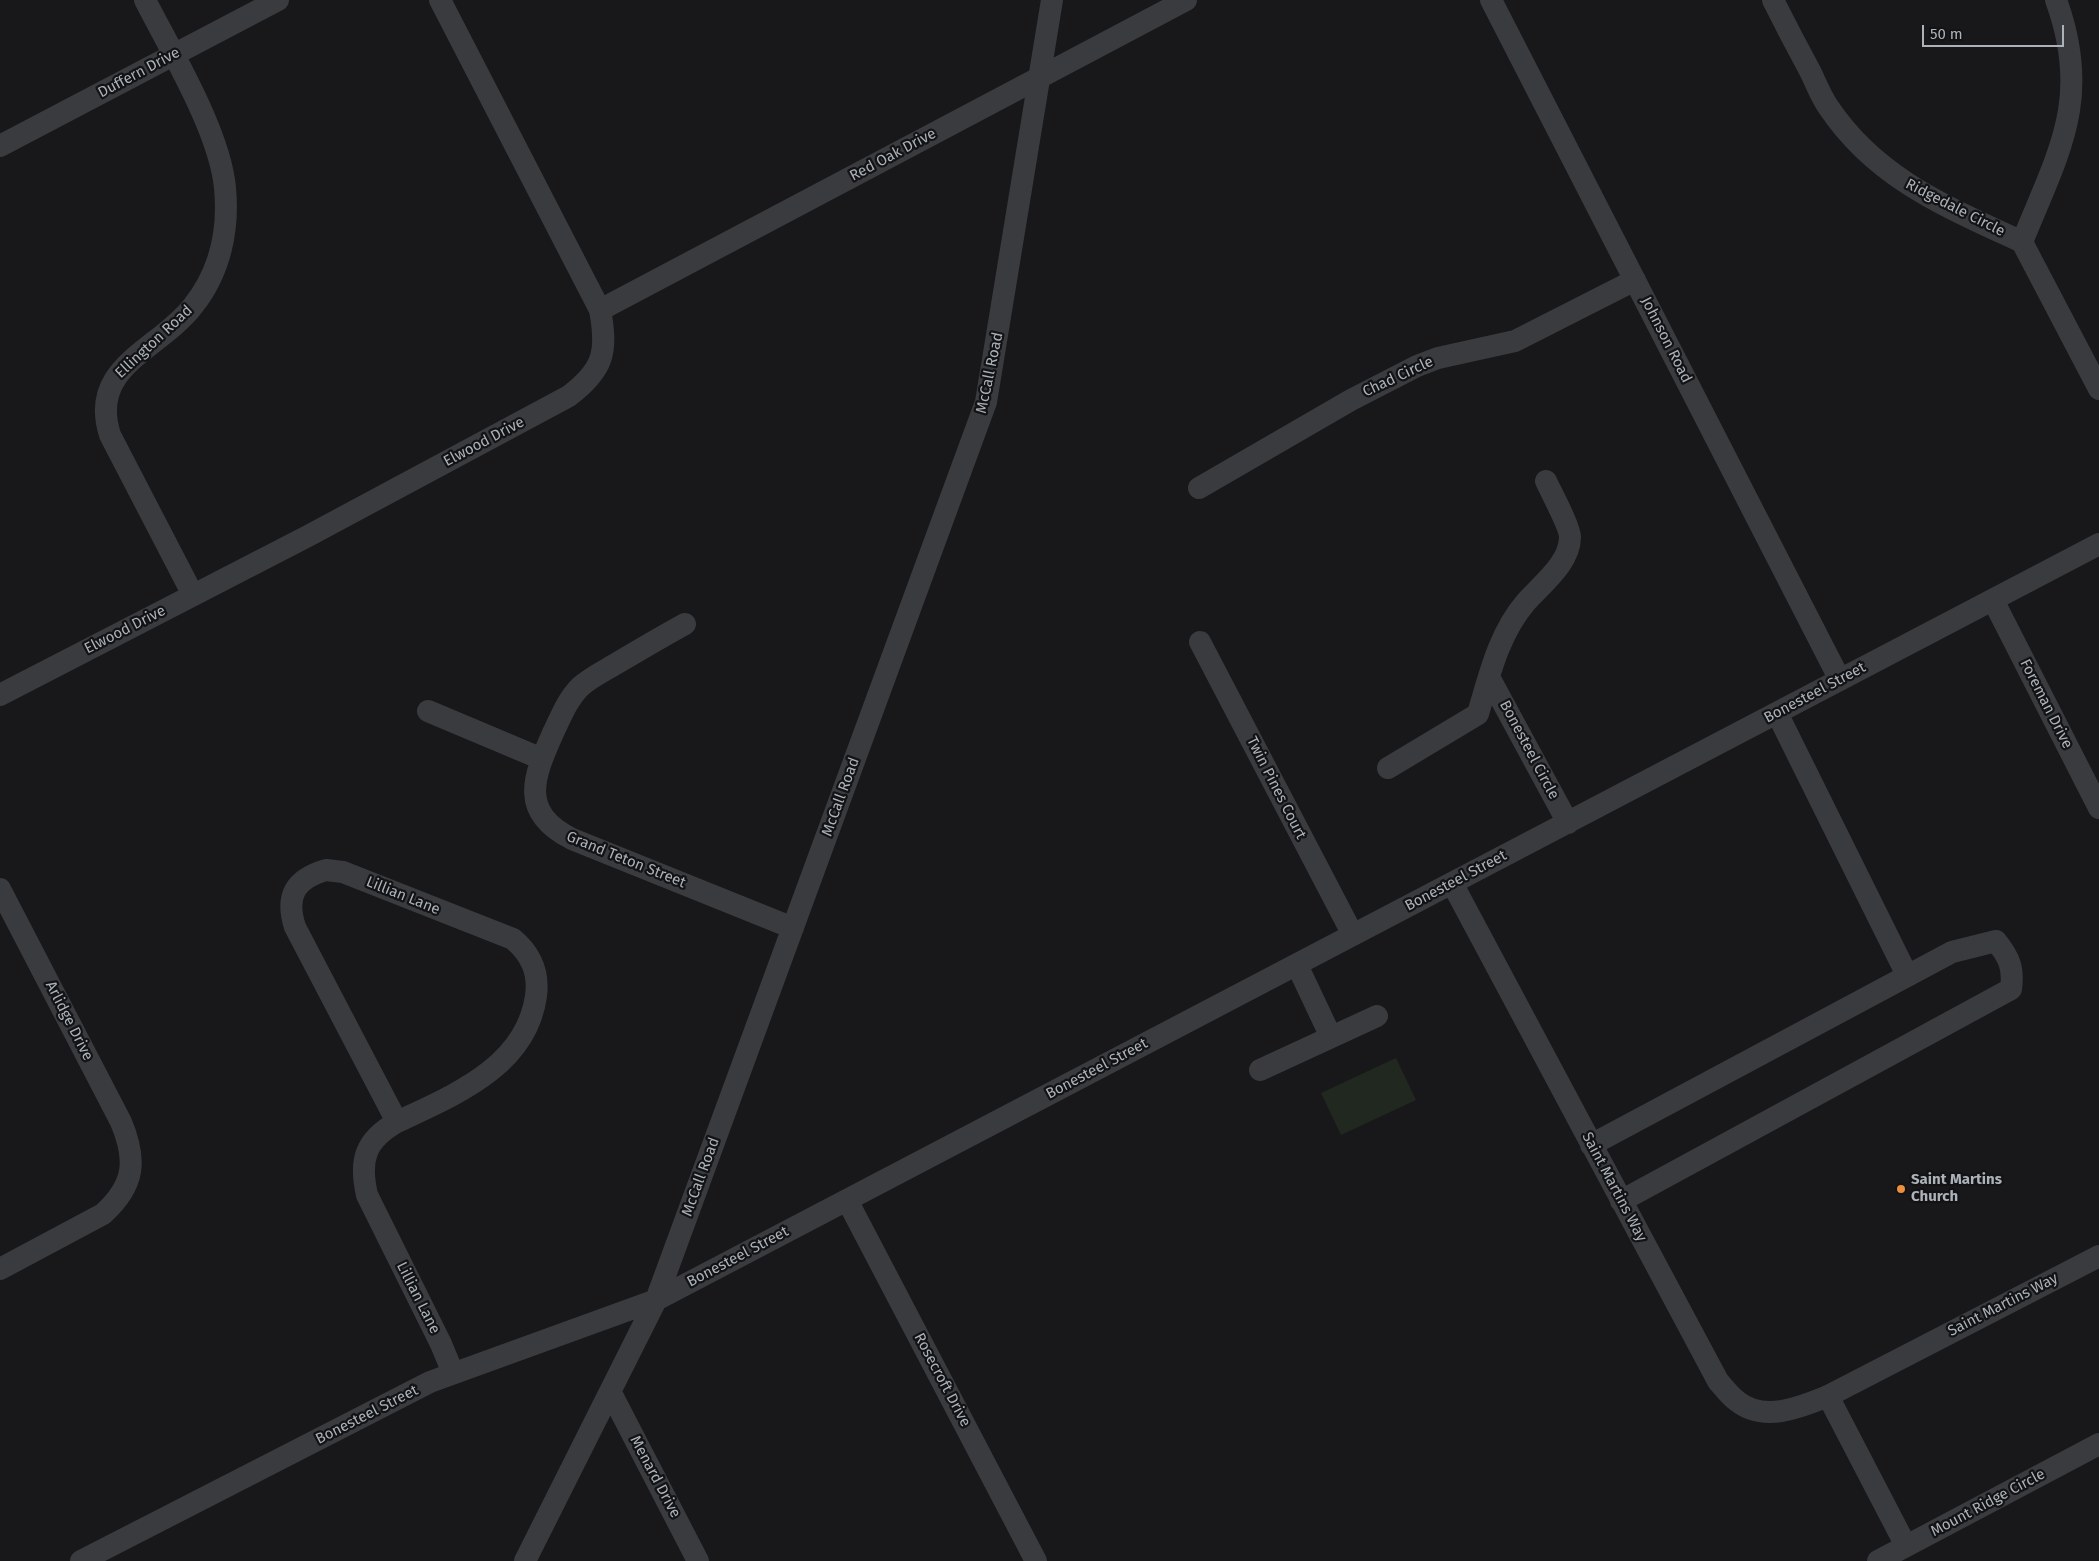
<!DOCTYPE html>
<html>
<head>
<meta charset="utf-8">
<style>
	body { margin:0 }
	#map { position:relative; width:2099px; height:1561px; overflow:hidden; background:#18181a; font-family:"Fira Sans",sans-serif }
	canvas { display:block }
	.scale { position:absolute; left:1922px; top:25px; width:142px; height:22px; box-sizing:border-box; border:2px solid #abb2b9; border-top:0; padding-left:6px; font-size:15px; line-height:18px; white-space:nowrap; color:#abb2b9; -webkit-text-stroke:4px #131315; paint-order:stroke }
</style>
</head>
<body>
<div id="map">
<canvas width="2099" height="1561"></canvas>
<div class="scale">50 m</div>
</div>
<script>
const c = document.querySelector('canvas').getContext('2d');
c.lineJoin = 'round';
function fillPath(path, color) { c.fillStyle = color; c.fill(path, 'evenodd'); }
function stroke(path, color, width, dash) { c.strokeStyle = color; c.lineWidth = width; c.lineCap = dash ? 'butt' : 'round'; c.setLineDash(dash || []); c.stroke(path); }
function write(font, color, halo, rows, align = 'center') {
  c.font = font + ' "Fira Sans",sans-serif'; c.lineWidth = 4.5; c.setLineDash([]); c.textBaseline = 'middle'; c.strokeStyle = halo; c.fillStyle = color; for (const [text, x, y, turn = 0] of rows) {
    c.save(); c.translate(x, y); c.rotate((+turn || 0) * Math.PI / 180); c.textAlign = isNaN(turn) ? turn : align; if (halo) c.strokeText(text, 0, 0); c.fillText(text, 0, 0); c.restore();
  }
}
fillPath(new Path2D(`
	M1396 1058 1416 1100 1341 1135 1321 1093Z`), '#202820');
stroke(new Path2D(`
	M145 0C171 51 220 132 225 188 229 230 220 272 193 306 158 351 88 366 110 435L193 595
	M1491 0 1840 680
	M1773 0C1785 24 1797 47 1810 71 1816 83 1821 97 1829 108 1877 179 1947 207 2022 242
	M2056 0C2092 99 2059 151 2022 242L2099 389
	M0 146 278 0
	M600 310 1186 0
	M1199 488 1351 400 1417 366 1438 358 1515 341 1635 280
	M1993 600 2099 808
	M685 624C663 636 641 649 619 662 606 670 591 677 580 687 567 700 561 717 553 733 533 778 519 812 572 839L793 928
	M1200 642 1353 935
	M1489 677 1568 823
	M0 695 308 536 569 396C603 370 608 353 600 310L440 0
	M428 711 542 759
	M1777 713 1907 975
	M1388 768 1478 714C1489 676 1499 633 1526 602 1542 584 1570 563 1570 537 1570 527 1551 492 1546 481
	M326 870 343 872 513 939C532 955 539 973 536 996 526 1067 454 1095 397 1122L295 927C285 896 295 879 326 870Z
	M1452 883 1718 1381C1724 1388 1730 1396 1737 1401 1764 1423 1801 1407 1828 1396L2099 1256
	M0 889 121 1122C137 1160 135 1185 103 1214L0 1269
	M1297 965 1331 1037
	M1260 1070 1377 1016
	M397 1122C365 1140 359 1160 367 1195L441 1344 453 1373
	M1591 1145 1952 952 1996 941C2009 957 2014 968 2011 989L1621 1201
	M847 1200 1036 1561
	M611 1393 698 1561
	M1828 1396 1906 1546
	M81 1561 430 1382 656 1300 2099 544
	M525 1561 656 1300 986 402 1052 0
	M1878 1561 2099 1444`), '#393b3f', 22);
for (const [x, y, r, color] of [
	[1901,1189,5,"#ec903e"]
]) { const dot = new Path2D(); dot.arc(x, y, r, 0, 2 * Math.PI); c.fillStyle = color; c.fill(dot); stroke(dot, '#131315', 2); }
write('15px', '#abb2b9', '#131315', [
	["Duffern Drive",139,73,-28],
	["Red Oak Drive",893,155,-28],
	["Ridgedale Circle",1955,208,27],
	["Johnson Road",1666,340,63],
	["Ellington Road",154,342,-43],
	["McCall Road",990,373,-78],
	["Chad Circle",1398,377,-25],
	["Elwood Drive",484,442,-28],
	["Elwood Drive",125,630,-27],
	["Bonesteel Street",1815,693,-28],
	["Foreman Drive",2046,704,63],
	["Bonesteel Circle",1529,750,62],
	["Twin Pines Court",1276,788,63],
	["McCall Road",841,797,-70],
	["Grand Teton Street",626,860,22],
	["Bonesteel Street",1456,881,-28],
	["Lillian Lane",403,896,22],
	["Arlidge Drive",69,1021,63],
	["Bonesteel Street",1097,1069,-28],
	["McCall Road",701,1177,-70],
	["Saint Martins Way",1614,1187,62],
	["Bonesteel Street",738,1257,-28],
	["Lillian Lane",418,1298,63],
	["Saint Martins Way",2003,1305,-27],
	["Rosecroft Drive",942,1380,62],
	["Bonesteel Street",367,1415,-27],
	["Menard Drive",655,1477,62],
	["Mount Ridge Circle",1988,1503,-28]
]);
write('bold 15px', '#abb2b9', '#131315', [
	["Saint Martins",1911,1180],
	["Church",1911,1197]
], 'left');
</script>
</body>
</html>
